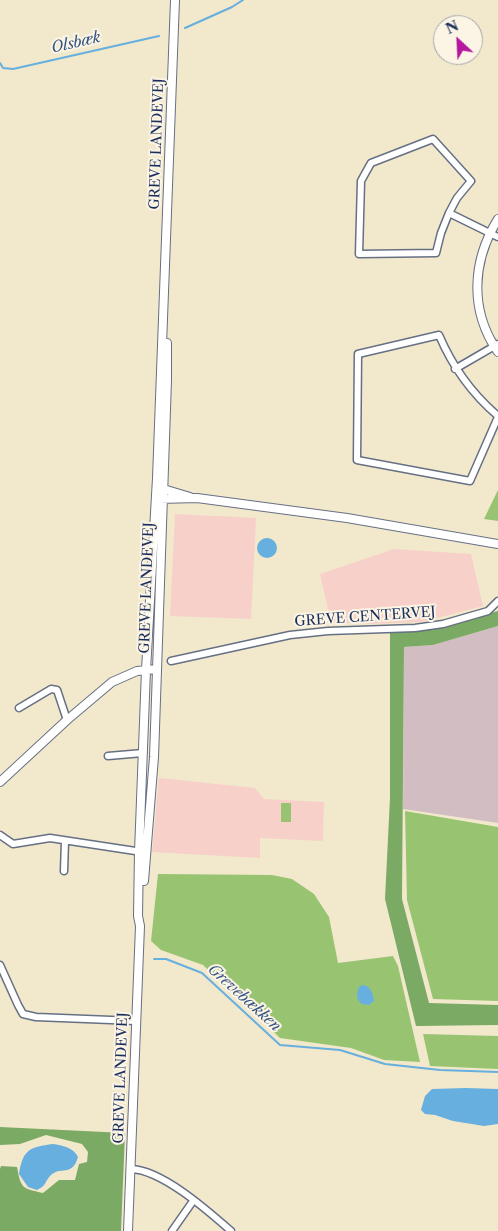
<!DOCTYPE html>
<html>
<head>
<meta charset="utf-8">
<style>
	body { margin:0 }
	#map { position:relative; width:498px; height:1231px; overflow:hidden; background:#f2e8cc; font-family:"Libre Caslon Text",serif }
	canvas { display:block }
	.north { position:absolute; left:433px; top:15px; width:50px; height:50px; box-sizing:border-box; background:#fcf5e5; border:1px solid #a2a6af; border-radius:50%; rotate:335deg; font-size:14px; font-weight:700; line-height:20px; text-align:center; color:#1b2f5e }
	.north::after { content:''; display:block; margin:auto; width:18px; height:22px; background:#b5179e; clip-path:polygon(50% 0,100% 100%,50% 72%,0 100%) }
</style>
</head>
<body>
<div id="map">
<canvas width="498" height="1231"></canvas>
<div class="north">N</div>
</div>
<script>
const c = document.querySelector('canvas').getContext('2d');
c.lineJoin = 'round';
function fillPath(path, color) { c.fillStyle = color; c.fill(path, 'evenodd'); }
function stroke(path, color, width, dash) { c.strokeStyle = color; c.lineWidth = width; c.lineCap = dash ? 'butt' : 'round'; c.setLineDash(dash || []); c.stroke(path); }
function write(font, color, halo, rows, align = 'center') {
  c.font = font + ' "Libre Caslon Text",serif'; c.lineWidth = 4; c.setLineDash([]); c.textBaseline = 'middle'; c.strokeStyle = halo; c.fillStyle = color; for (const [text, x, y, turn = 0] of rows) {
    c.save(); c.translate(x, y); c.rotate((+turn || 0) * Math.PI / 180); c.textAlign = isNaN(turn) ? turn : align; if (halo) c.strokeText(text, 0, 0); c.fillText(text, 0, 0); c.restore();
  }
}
fillPath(new Path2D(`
	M175 514 256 518 251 619 170 616Z
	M394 549 471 554 483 606 422 622 369 624 331 622 320 574Z
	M159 778 255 788 264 799 324 802 323 841 260 838V858L152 852Z`), '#f7d0ca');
fillPath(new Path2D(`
	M498 626V823L403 809 404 647 433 645Z`), '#d2bec2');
fillPath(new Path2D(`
	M498 490V521L484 519Z
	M281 803H291V822H281Z
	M405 811 498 827V1001L433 999 407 900Z
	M158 874 272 875 292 879 314 894 329 917 338 963 393 956 398 966 420 1062 384 1060 351 1048 280 1038 203 965 161 950 151 941Z
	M423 1034 498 1036V1069L430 1066Z`), '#98c472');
fillPath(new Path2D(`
	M498 611V626L433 645 404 647 402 899 429 1003 498 1005V1025L416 1026 385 899 390 798V631L438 627Z
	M0 1127 125 1133 121 1231H0V1169L1 1166 17 1167C21 1189 22 1188 43 1193L59 1180H75L79 1164 87 1162 88 1152 82 1144 46 1135 20 1144 0 1145Z`), '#7aaa64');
fillPath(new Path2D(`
	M257 548a10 10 0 1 1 20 0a10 10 0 1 1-20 0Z
	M364 985C371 987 373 994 374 1001L369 1005 362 1004C356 1000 356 992 360 986Z
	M466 1088 498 1089V1124L484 1126 453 1121 435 1115 425 1114 421 1110 425 1096 432 1089Z
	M53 1144C62 1145 74 1148 78 1157 72 1178 60 1165 50 1176 44 1183 47 1185 37 1190L28 1187 19 1174C23 1149 30 1147 53 1144Z`), '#66afde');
stroke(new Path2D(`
	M185 28 232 7 243 0
	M0 63 3 68 13 69 159 36
	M154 959H166L202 973 280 1045 340 1050 385 1064 440 1070 498 1072`), '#66afde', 2);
const minor = new Path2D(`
	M449 213 441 233 436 253 359 254 361 181 371 163 433 139 471 181 457 198 449 213 498 237
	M455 369 498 344
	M498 416C471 393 453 368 439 335L358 354 357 460 470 481 498 417
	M171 661 290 635 328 631 415 628 443 624 488 611 498 601
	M19 708 51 689 57 690 67 720
	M108 756 143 753
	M0 835 13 844 50 838 142 852
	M64 871 65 841
	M0 965 18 1005 23 1014 36 1017 136 1021
	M131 1169C162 1170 207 1210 231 1231
	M172 1231 193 1201`);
const tertiary = new Path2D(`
	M498 219C472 261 469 310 498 352
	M160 488 190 497
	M159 499 197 498 347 518 498 544
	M0 782 67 720 112 682 137 671 157 669
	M144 881 154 757 167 380V343
	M128 1231 140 926 138 916 139 852 146 670 157 478 175 0`);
stroke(minor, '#667084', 9);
stroke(tertiary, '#667084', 10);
stroke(minor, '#fff', 6);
stroke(tertiary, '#fff', 8);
write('14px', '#1b2f5e', '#fcf5e5', [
	["GREVE LANDEVEJ",157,144,-88],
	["GREVE LANDEVEJ",147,588,-88],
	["GREVE CENTERVEJ",365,617,-4],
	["GREVE LANDEVEJ",121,1078,-88]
]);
write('italic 15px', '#325584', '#fcf5e5', [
	["Olsbæk",76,43,-13],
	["Grevebækken",244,998,42]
]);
</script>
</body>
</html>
